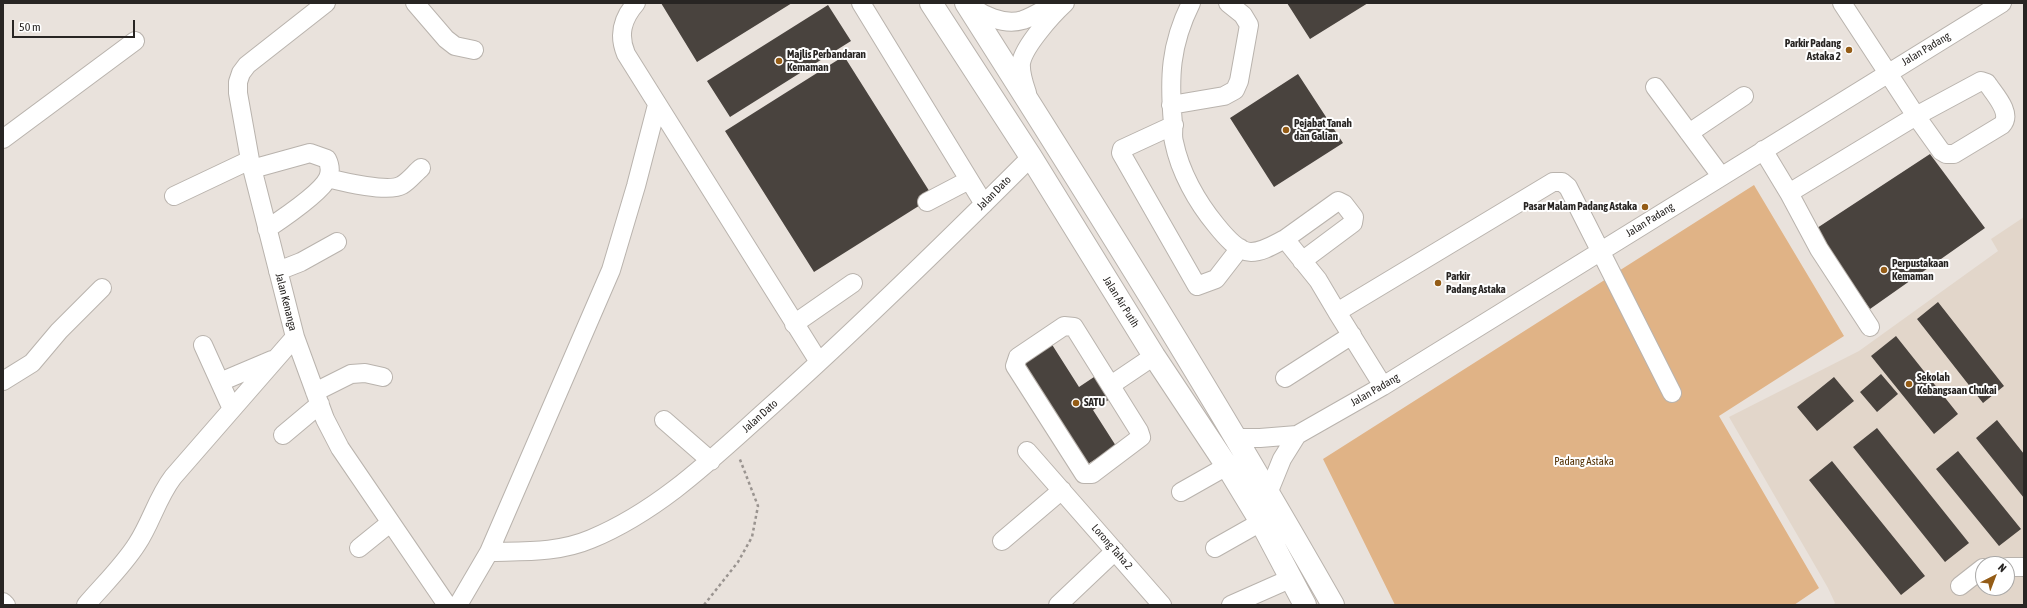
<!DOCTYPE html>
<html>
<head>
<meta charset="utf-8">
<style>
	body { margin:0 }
	#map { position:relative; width:2027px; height:608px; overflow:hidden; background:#e9e2dc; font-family:"Asap Condensed",sans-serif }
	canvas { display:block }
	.frame { position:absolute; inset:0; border:4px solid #282523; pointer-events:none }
	.north { position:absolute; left:1975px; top:556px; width:40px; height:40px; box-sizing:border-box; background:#fff; border:1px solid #a9a8a7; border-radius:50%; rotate:42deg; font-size:11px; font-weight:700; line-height:16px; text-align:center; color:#282523 }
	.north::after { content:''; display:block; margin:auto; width:14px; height:18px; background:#945c16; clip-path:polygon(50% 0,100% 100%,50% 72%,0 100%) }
	.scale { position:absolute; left:12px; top:20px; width:123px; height:18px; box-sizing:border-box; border:2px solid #282523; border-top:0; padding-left:5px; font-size:12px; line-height:14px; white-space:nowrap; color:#282523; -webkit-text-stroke:3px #fff; paint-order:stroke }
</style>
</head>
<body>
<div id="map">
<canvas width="2027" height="608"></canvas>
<div class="frame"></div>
<div class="north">N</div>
<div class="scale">50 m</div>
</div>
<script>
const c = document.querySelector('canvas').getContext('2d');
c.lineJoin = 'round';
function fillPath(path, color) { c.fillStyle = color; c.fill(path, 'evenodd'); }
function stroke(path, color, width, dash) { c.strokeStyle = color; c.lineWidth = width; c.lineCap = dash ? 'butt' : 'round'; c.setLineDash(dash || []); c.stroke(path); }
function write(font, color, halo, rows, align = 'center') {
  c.font = font + ' "Asap Condensed",sans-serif'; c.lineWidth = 4; c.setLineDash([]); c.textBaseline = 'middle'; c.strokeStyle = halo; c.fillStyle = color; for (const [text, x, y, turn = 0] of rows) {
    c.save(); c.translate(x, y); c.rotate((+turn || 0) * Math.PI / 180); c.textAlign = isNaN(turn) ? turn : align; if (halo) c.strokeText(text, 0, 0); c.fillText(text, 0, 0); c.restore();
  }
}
fillPath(new Path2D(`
	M2024 217V605H1833L1835 603 1828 588 1729 417 1859 351 1998 251 1991 239ZM1983 564H2007V588H1983Z`), '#e2d6ca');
fillPath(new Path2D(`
	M1754 185 1844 336 1719 416 1819 588 1794 605H1395L1323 459Z`), '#e0b386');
fillPath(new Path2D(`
	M661 3H792L697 62Z
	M1287 3H1368L1310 39Z
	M828 5 851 41 730 117 707 81Z
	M844 56 933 197 814 272 725 131Z
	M1298 74 1343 143 1274 187 1230 118Z
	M1930 154 1985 228 1870 309 1814 230Z
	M1938 302 2004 386 1983 403 1917 319Z
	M1896 336 1958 414 1934 434 1871 356Z
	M1051 343 1079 387 1097 375 1113 397 1093 410 1116 446 1088 464 1023 361Z
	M1881 374 1898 394 1877 412 1860 392Z
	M1834 377 1854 401 1817 431 1797 407Z
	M1997 420 2024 454V498L1976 438Z
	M1877 428 1969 543 1945 562 1853 447Z
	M1958 451 2021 529 1999 546 1936 469Z
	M1832 461 1925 576 1901 595 1809 480Z`), '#49433e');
const minor = new Path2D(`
	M326 3 247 65 241 73 238 82V93L250 160 295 337 325 419 340 448 447 605
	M415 3 446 39 455 46 474 50
	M636 3C622 19 618 35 626 54L819 362
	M861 3 984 204
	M967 3C981 15 1004 26 1023 20 1034 16 1046 8 1057 3
	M1191 3C1170 45 1169 78 1173 124 1174 130 1172 136 1174 142 1180 172 1197 202 1216 225 1224 235 1238 252 1251 252 1263 252 1275 244 1285 239L1318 280 1337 312
	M1981 81 1987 83C1994 94 2013 113 2002 125L1954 154H1946L1941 151 1916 116Z
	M1655 87 1721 176
	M1027 93C1024 84 1020 73 1021 63 1024 46 1052 15 1065 3
	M1171 105 1224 96 1235 90 1239 81 1249 25 1243 15 1228 3
	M1174 125 1122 149 1121 153 1197 286 1216 279 1240 248
	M1689 133 1744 96
	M3 139 135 41
	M1763 150 1789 193 1916 116 1842 3
	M252 169 310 153 327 159C330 165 331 171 328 178 321 193 282 219 267 229
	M328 178C343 182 389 193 402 185 409 181 415 173 421 168
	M1789 193 1819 249 1870 327
	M174 196 250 160
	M927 202 969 180
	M1285 239 1338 201 1344 204 1354 217 1353 223 1302 261
	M278 271 301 262 337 242
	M794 324 853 283
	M1064 326 1074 327 1139 431 1141 437 1092 474H1084L1015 366 1018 357Z
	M203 345 232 409
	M1285 378 1352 335
	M3 381 32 363 59 331 102 288
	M220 382 272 360
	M1111 385 1154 356
	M1383 386 1337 312 1553 182H1562L1568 187 1672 393
	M315 392 351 374 365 373 383 377
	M664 420 711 461
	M283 435 320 404
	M1236 438H1260L1297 435 1383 386 2002 3
	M1027 451 1162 605
	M1269 491 1282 459 1297 435
	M1181 492 1227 466
	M1002 541 1062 490
	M359 548 390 523
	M1215 548 1261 522
	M489 552 611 270 636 186 657 105
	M2007 567H2024
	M1960 586 1983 568
	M3 602 6 605
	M86 605C103 585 123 566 137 544 151 523 157 498 173 477L295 337
	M458 605 489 552C524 551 558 553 591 539 661 510 715 456 771 406 860 326 946 242 1031 157
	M1058 605 1115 551
	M1231 605 1292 578`);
const major = new Path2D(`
	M931 3 1031 157 1154 356 1227 466 1261 522 1305 605
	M966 3C1092 201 1217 401 1333 605`);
stroke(minor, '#b9b3ad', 20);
stroke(major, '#b9b3ad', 24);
stroke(new Path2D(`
	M704 605 738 562 752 537 758 506 739 457`), '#9a9490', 2.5, [3, 3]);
stroke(minor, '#fff', 18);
stroke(major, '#fff', 22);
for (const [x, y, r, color] of [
	[1849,50,4,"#945c16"],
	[779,61,4,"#945c16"],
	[1286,130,4,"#945c16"],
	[1645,207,4,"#945c16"],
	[1884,270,4,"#945c16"],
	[1438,283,4,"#945c16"],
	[1909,384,4,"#945c16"],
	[1076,403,4,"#945c16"]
]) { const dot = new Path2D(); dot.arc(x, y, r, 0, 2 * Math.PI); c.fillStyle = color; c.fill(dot); stroke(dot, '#fff', 1.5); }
write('bold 11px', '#282523', '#fff', [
	["Parkir Padang",1841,44,"right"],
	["Astaka 2",1841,57,"right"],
	["Majlis Perbandaran",787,55],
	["Kemaman",787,68],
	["Pejabat Tanah",1294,124],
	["dan Galian",1294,137],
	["Pasar Malam Padang Astaka",1637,207,"right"],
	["Perpustakaan",1892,264],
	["Kemaman",1892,277],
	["Parkir",1446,277],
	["Padang Astaka",1446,290],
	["Sekolah",1917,378],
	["Kebangsaan Chukai",1917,391],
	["SATU",1084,403]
], 'left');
write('11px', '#282523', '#fff', [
	["Jalan Padang",1926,49,-31],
	["Jalan Dato",994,193,-45],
	["Jalan Padang",1650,220,-32],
	["Jalan Kenanga",286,302,76],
	["Jalan Air Putih",1121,302,58],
	["Jalan Padang",1375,390,-30],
	["Jalan Dato",760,416,-42],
	["Lorong Taha 2",1112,547,49]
]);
write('11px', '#533003', '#fff', [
	["Padang Astaka",1584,462]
]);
</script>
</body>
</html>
